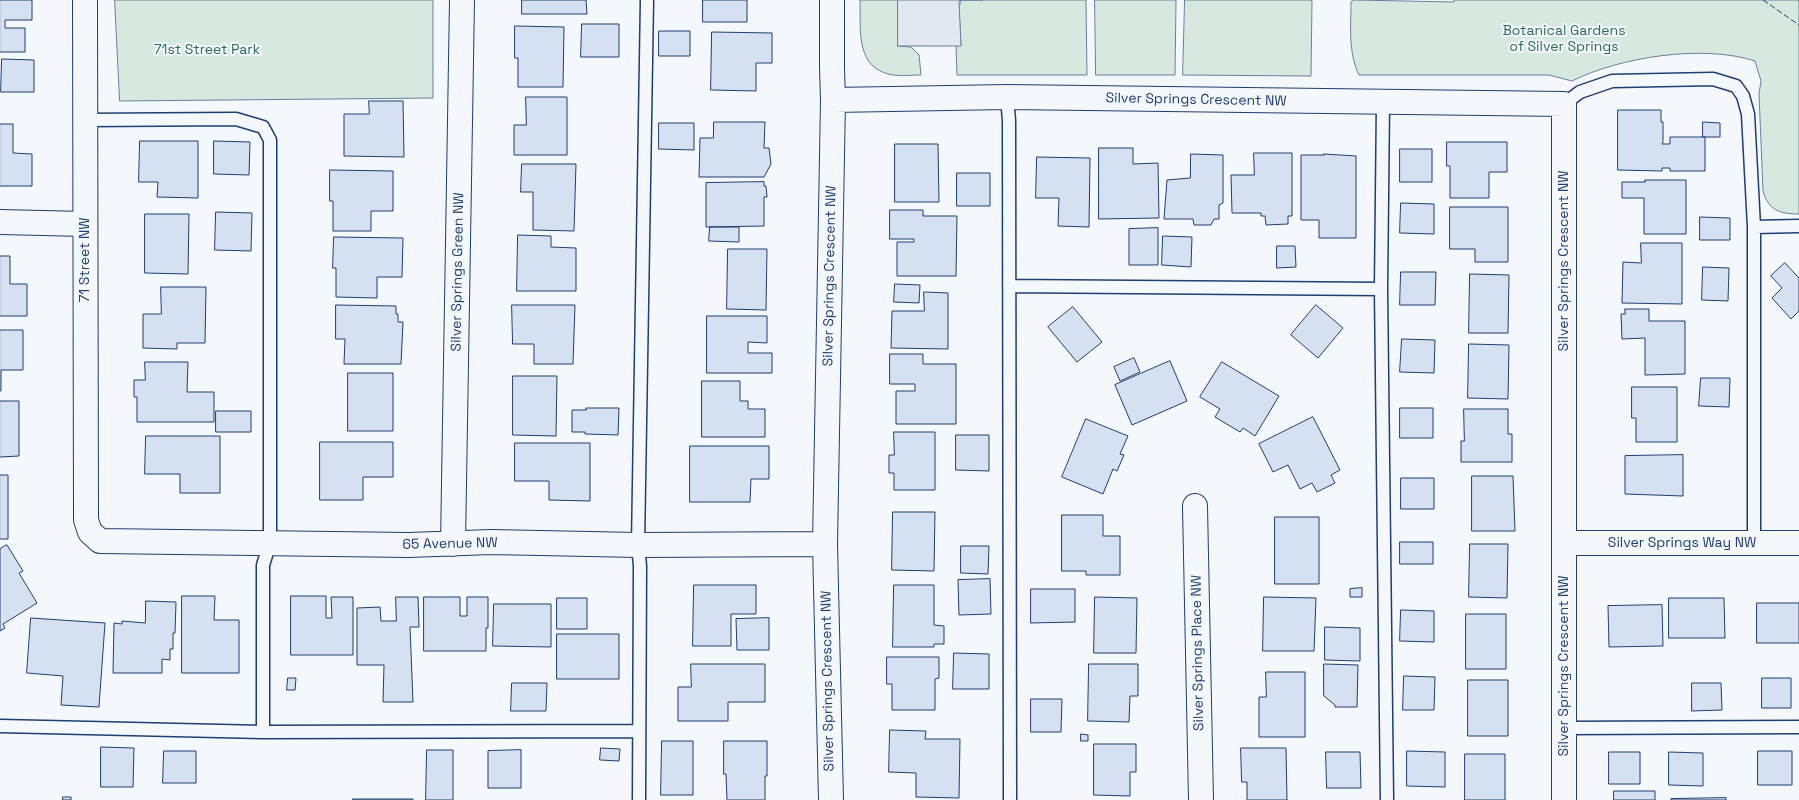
<!DOCTYPE html>
<html>
<head>
<meta charset="utf-8">
<style>
	body { margin:0 }
	canvas { display:block; background:#f4f7fb }
</style>
</head>
<body>
<canvas width="1799" height="800"></canvas>
<script>
const c = document.querySelector('canvas').getContext('2d');
c.lineJoin = 'round';
function fillPath(path, color) { c.fillStyle = color; c.fill(path, 'evenodd'); }
function stroke(path, color, width, dash) { c.strokeStyle = color; c.lineWidth = width; c.lineCap = dash ? 'butt' : 'round'; c.setLineDash(dash || []); c.stroke(path); }
function write(font, color, halo, rows, align = 'center') {
  c.font = font + ' "Space Grotesk",sans-serif'; c.lineWidth = 4; c.setLineDash([]); c.textBaseline = 'middle'; c.strokeStyle = halo; c.fillStyle = color; for (const [text, x, y, turn = 0] of rows) {
    c.save(); c.translate(x, y); c.rotate((+turn || 0) * Math.PI / 180); c.textAlign = isNaN(turn) ? turn : align; if (halo) c.strokeText(text, 0, 0); c.fillText(text, 0, 0); c.restore();
  }
}
const green = new Path2D(`
	M115 0H433V98L120 101Z
	M860 0H898V46L911 47 919 55 921 75C909 75 896 77 885 73 855 63 861 25 860 0Z
	M961 0H1086L1087 75H957L956 46 961 45 959 10Z
	M1095 0H1176L1175 75H1096Z
	M1185 0H1310L1312 1 1311 76 1183 75Z
	M1355 0 1454 2V0H1797L1799 1V214C1780 214 1768 210 1763 191L1759 94 1761 81 1755 61C1703 44 1620 57 1572 81L1549 75H1359C1348 52 1351 27 1351 2Z`);
fillPath(green, '#d7e8df');
stroke(green, '#687fa3', 1);
const parking = new Path2D(`
	M898 0H983H961L959 1 961 46H898Z`);
fillPath(parking, '#e3e8f0');
stroke(parking, '#687fa3', 1);
const building = new Path2D(`
	M0 0H32V20H5V28H25V52H0Z
	M522 0H586L587 14H522Z
	M703 0H747V22H703Z
	M582 24H619V57H581Z
	M515 26 564 27 563 87H518V58H515Z
	M659 31H690V56H659Z
	M712 32 772 33V63H756V91L711 90Z
	M2 59 34 60V92H1Z
	M526 97H567V155H514V125H526Z
	M369 101H403L404 157 344 156V114H369Z
	M1618 110H1661V122H1663V142L1662 144H1670V137H1705V171H1670V168H1662V171L1618 170Z
	M714 122H765L764 148H769L771 164 764 177H699L700 138H713Z
	M1703 122 1720 123V137H1703Z
	M659 123H694V150L659 149Z
	M0 124H13V153L32 154V186H0Z
	M140 141H198V198L157 197 158 182H139Z
	M214 141 250 142 249 175 214 174Z
	M1447 142H1507V172H1489V198H1450V166H1447Z
	M895 144H938L939 202H895Z
	M1099 148H1133V164L1158 163 1159 218 1099 219Z
	M1400 149H1432V182H1400Z
	M1254 153H1292V216H1288V224L1266 225 1265 216H1261V213H1232L1231 175H1254Z
	M1191 154 1223 155V203L1219 205V219H1214L1211 225H1194L1193 219H1164L1167 180 1190 178Z
	M1324 154 1356 156V238H1319V220H1301V155H1324Z
	M1037 157 1090 158 1089 227 1058 226 1059 198H1036Z
	M522 164H576L574 231 533 230V192H521Z
	M330 170 393 171V211H371V231H333V201H330Z
	M957 173H990V206H957Z
	M1645 180H1686V234H1644V198H1622V182H1645Z
	M764 182V186H766L767 197H764V226L706 227V183Z
	M1401 203 1434 204V234L1400 233Z
	M1450 207H1508V262H1475V249H1450Z
	M890 210H923V216H957L956 276H897V242H914V239H890Z
	M216 212 252 213 251 251 215 250Z
	M145 214H189L188 274 145 273Z
	M1700 217 1730 218V240H1700Z
	M710 227H739V242L709 241Z
	M1158 228V265H1129V229Z
	M518 235 551 236V247L576 248V291H517Z
	M1163 236 1192 237 1191 267 1162 265Z
	M334 237 403 238 402 277H377V298L336 297V268H333Z
	M1641 243H1682V304L1622 303 1623 262 1641 263Z
	M1277 246H1295L1296 267 1277 268Z
	M728 249H767L766 310 727 309Z
	M0 256H10V284H27V316H0Z
	M1785 263 1799 278V311L1791 319 1772 298 1782 288 1771 276Z
	M1703 267 1729 268 1728 301 1702 300Z
	M1401 272H1436L1435 305H1400Z
	M1470 274 1509 275 1508 333H1469Z
	M895 284 920 285 919 303 894 302Z
	M161 287H206L205 343H177V349L143 348V314H161Z
	M924 292 948 293V349L891 348 892 311H924Z
	M336 305 396 306V314H398V322H403L401 364H344L345 339H336Z
	M512 305H575L573 364H534V344H513Z
	M1316 305 1343 328 1318 358 1291 335Z
	M1073 307 1102 342 1077 362 1048 327Z
	M1625 309H1649V321H1685V374L1645 375V338L1622 339 1621 314H1625Z
	M707 316H767V343L748 342V353H772V373H707Z
	M0 330H23V370H1V391H0Z
	M1402 339 1435 340 1434 373 1400 372Z
	M1469 344 1509 345 1508 399 1468 398Z
	M890 354H923V364H956V424H896V391H915V384H890Z
	M1134 358 1140 372 1120 381 1114 367Z
	M1170 361 1187 401 1132 425 1115 385Z
	M145 362H188L187 392H214V422H137V397H134V380H145Z
	M1222 362 1279 396 1255 436 1243 428 1240 432 1215 417 1220 409 1200 397Z
	M348 373H393V431H348Z
	M513 376H557L556 436 513 435Z
	M1701 378H1730L1729 407 1699 406Z
	M702 381H740V401H748V409H765V437H702Z
	M1632 387H1677V442H1636V418H1632Z
	M0 401H19V456L0 457Z
	M586 408H619L618 435 585 434V432H572V410H586Z
	M1400 408H1433V438H1400Z
	M1464 409H1508V434H1512V462H1461V441H1464Z
	M216 411H251V432H216Z
	M1313 417 1340 470 1331 475 1335 483 1317 492 1312 483 1300 489 1288 465 1273 472 1259 444Z
	M1086 419 1128 436 1120 454 1124 455 1117 471 1113 469 1103 494 1062 477Z
	M894 432H935V490H894V473H889V455H894Z
	M956 435H989V471L956 470Z
	M146 436H220V493H180V474H145Z
	M320 442H393V477H363V500H320Z
	M515 443H590V501L549 500V481H515Z
	M690 446H769V479H751L750 502H690Z
	M1683 455V496L1625 494V456Z
	M0 475H8V539H0Z
	M1472 476H1513L1515 531H1472Z
	M1401 478H1434V509H1401Z
	M893 512H935L934 571 892 570Z
	M1062 515H1103V536H1120V575H1086V571H1062Z
	M1275 517H1319V584H1275Z
	M1400 542H1433V564H1400Z
	M1470 544H1508L1507 598 1469 597Z
	M7 545 23 571 19 573 37 603 3 624 5 628 0 631V549Z
	M961 546H989L988 574 961 573Z
	M990 579 991 614 959 615 958 580Z
	M694 585H756V614H731V646H693Z
	M894 585H934V625L944 626V644H934V647H893Z
	M1362 588V597H1350V589Z
	M1031 589H1075V622L1031 623Z
	M182 596H215L214 620H239V673H182Z
	M291 596H326V618H332L331 597H353V655H291Z
	M396 597H418L419 627H410L413 702H383L384 665H357V608L380 607 381 621H396Z
	M424 597H460V616H467V597H488V628H486V651H424Z
	M1095 597 1137 598 1136 653H1094Z
	M1264 597 1316 598 1314 651H1263Z
	M557 598H587V629H557Z
	M1669 598H1724L1725 638H1669Z
	M146 601 176 602 175 633H173V649H170V660L162 659V673H113L114 623 122 624V621L145 623Z
	M1757 603H1799V643H1757Z
	M494 604H551V647L493 646Z
	M1662 605 1663 646 1609 647 1608 606Z
	M1401 610 1434 611V642L1400 641Z
	M1466 614H1506V669H1466Z
	M31 618 105 623 99 707 61 705 63 676 27 673Z
	M769 618V650H737L736 619Z
	M1325 627 1360 628V661L1325 660Z
	M557 634H619V679H557Z
	M954 653 989 654V689H953Z
	M887 657H939V678L935 679V710H892V684H887Z
	M691 664H765V702H728V721H678V687H691Z
	M1089 664H1138V696H1130L1129 722 1088 721Z
	M1324 664 1358 665 1357 707H1335V705L1324 696Z
	M1266 672H1305V737H1259V697H1266Z
	M1404 676 1435 677 1434 710H1403Z
	M288 678H296L295 690H287Z
	M1762 678H1791V708H1762Z
	M1468 680H1508V736H1468Z
	M512 683H547L546 711H511Z
	M1692 683H1721L1722 710 1692 711Z
	M1031 699H1062L1061 732H1031Z
	M890 730 926 731 925 739H960L959 798 916 797V773L889 772Z
	M1081 734 1088 735V741H1081Z
	M662 741H693V795H661Z
	M724 741H767V776H765V800H727L726 774H724Z
	M1094 744H1136V772H1130V796L1094 795Z
	M101 747 134 748 133 787H101Z
	M601 748 620 749 619 761 600 760Z
	M1241 748H1286L1287 800H1247V782H1242Z
	M427 750H453V800H426Z
	M521 750V788H488V751Z
	M164 751H196V783H163Z
	M1407 751 1445 752V787L1407 786Z
	M1758 751H1792V785H1758Z
	M1326 752H1360L1361 788H1327Z
	M1609 752H1640V784H1609Z
	M1669 752 1703 753V786L1669 785Z
	M1465 754H1505V800H1465Z
	M1614 791H1655V800H1614Z
	M63 797H71V800H63Z
	M1726 798V800H1671V799Z
	M353 799H413V800H353Z`);
fillPath(building, '#d5e0f0');
stroke(building, '#1d3f73', 1);
const service = new Path2D(`
	M1007 97 1009 121 1010 800
	M1383 103 1381 289 1387 800
	M1564 104 1580 92 1612 81 1713 79 1736 86 1743 96 1748 114 1754 227V542
	M86 120 236 119 263 127 270 140V543L263 565V732
	M1754 227 1799 226
	M1009 286 1381 289
	M0 726 263 732 639 731
	M1564 728 1799 727
	M639 800 640 566 638 545 647 0`);
const minor = new Path2D(`
	M85 0 86 520 90 532 100 541 409 545 491 542 638 545 825 544
	M832 0V68L833 100
	M0 222 85 224
	M1195 506 1201 800
	M1565 543H1799
	M453 544 462 0
	M831 800 825 544 833 100 1007 97 1564 104V800`);
stroke(service, '#1d3f73', 15);
stroke(minor, '#1d3f73', 26);
stroke(service, '#f4f7fb', 12);
stroke(minor, '#f4f7fb', 24);
stroke(new Path2D(`
	M1763 0 1799 25`), '#1d3f73', 1, [6, 2.5]);
write('14px', '#2c6c60', '#f4f7fb', [
	["Botanical Gardens",1564,31],
	["of Silver Springs",1564,47],
	["71st Street Park",207,50]
]);
write('14px', '#1d3f73', '#f4f7fb', [
	["Silver Springs Crescent NW",1196,100,1],
	["71 Street NW",85,260,-90],
	["Silver Springs Crescent NW",1564,261,-90],
	["Silver Springs Green NW",458,272,-89],
	["Silver Springs Crescent NW",830,276,-89],
	["Silver Springs Way NW",1682,543],
	["65 Avenue NW",450,544,-1],
	["Silver Springs Place NW",1198,653,-91],
	["Silver Springs Crescent NW",1564,666,-90],
	["Silver Springs Crescent NW",828,681,-91]
]);
</script>
</body>
</html>
